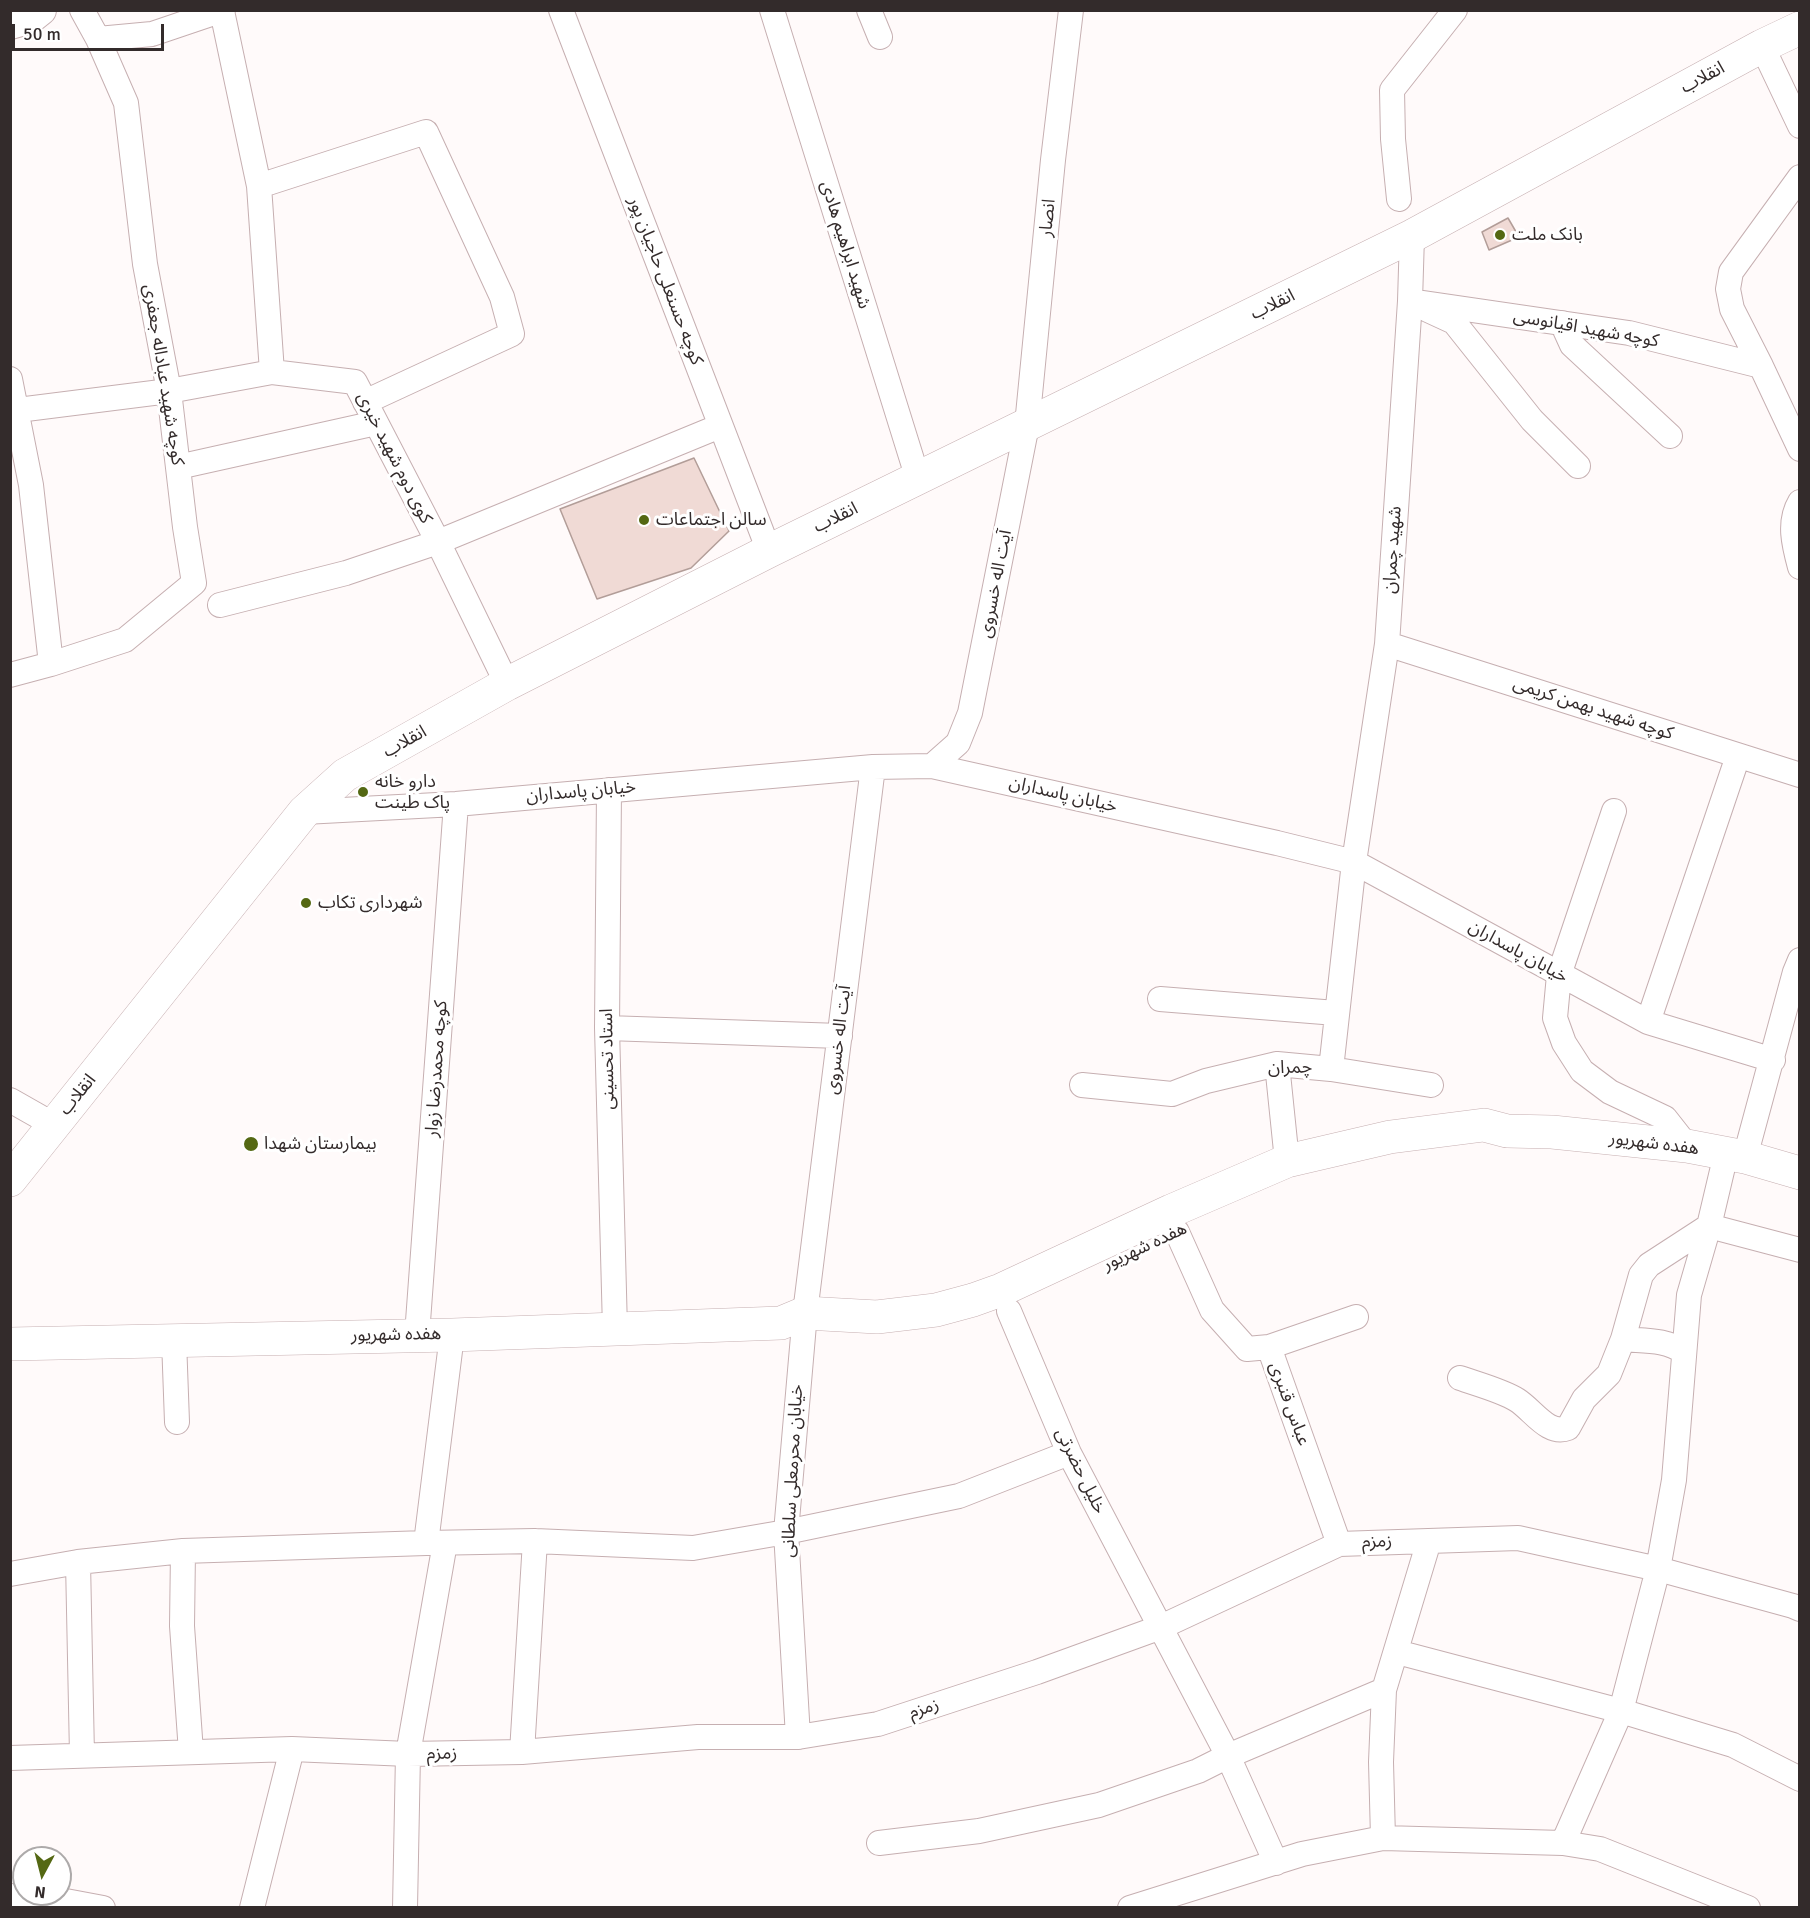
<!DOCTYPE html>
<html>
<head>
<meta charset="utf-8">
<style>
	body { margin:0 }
	#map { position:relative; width:1810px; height:1918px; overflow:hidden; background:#fffafa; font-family:Signika,sans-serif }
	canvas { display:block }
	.frame { position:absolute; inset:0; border:12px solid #332b2b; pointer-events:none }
	.north { position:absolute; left:12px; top:1846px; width:60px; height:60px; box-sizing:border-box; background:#fff; border:2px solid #adaaaa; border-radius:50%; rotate:187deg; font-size:16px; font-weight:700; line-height:24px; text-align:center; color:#332b2b }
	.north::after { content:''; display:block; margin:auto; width:21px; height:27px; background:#546813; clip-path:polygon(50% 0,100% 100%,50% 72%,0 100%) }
	.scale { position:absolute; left:12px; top:24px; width:152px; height:27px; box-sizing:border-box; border:3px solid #332b2b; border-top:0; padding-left:8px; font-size:18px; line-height:21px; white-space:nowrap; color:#332b2b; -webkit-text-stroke:4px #fff; paint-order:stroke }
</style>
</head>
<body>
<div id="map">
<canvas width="1810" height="1918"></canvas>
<div class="frame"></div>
<div class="north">N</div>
<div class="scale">50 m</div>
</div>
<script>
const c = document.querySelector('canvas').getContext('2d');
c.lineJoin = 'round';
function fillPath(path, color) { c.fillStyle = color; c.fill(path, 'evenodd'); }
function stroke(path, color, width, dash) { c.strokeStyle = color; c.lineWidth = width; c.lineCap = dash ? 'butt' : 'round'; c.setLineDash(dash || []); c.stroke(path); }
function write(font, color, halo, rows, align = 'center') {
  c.font = font + ' Signika,"Noto Sans Arabic",sans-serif'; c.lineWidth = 6; c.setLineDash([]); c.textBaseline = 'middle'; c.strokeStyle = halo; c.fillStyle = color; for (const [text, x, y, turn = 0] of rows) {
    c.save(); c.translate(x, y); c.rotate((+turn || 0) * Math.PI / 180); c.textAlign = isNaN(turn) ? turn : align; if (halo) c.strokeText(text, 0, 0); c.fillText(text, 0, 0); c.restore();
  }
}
const building = new Path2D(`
	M1508 218 1519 237 1489 250 1482 232Z
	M694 458 729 531 691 568 597 599 560 509Z`);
fillPath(building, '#f0dad5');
stroke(building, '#b29d98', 1.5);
const minor = new Path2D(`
	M561 10 769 551
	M772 10 918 479
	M869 10 880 37
	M222 11 259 186 272 372
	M98 39 152 34 223 10
	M1762 46 1800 126
	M1800 177 1731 272 1728 289 1732 309 1761 366 1800 449
	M259 186 426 132 502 297 512 334 365 402
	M1399 199 1393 139 1392 90 1455 10
	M1410 301 1629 333 1761 366
	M1428 310 1454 322 1532 420 1578 466
	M1562 323 1572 345 1670 436
	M10 379 31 485 51 664
	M10 411 169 391 272 372 355 382 438 542 507 684
	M178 467 376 423
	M1800 502C1788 522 1794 545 1800 567
	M220 605 346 573 438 542 720 426
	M1387 644 1800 775
	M10 675 51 664 125 640 194 583 185 527 169 391 145 264 126 103 98 39 82 10
	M932 766 958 743 970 713 1027 425 1053 160 1071 10
	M609 790 607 1028 615 1329
	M1614 811 1559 975 1555 1018 1564 1043 1582 1071 1610 1092 1665 1118 1687 1146
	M304 812 456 804 873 767 932 766 1277 843 1354 862 1648 1022 1773 1060
	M1160 999 1336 1013
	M1648 1022 1738 756
	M607 1028 840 1036
	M1277 1064 1287 1161
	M1331 1069 1431 1085
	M1082 1085 1172 1094 1206 1081 1277 1064 1331 1069 1354 862 1387 644 1410 301 1412 236
	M10 1100 54 1125
	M1745 1157 1795 972 1800 960
	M1177 1232 1212 1310 1247 1349 1269 1347 1339 1544
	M1009 1311 1069 1453 1228 1756 1276 1863
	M417 1335 456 804
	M1623 1339C1645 1341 1666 1339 1684 1352
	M174 1340 177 1422
	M1269 1347 1356 1317
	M1460 1378C1477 1384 1503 1391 1517 1400 1533 1410 1548 1436 1568 1428L1584 1399 1609 1374 1623 1339 1641 1275 1649 1265 1709 1226 1800 1250
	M426 1543 452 1335
	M183 1551 182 1626 191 1752
	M78 1562 82 1755
	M10 1574 78 1562 183 1551 426 1543 535 1541 693 1548 786 1532 959 1496 1069 1453
	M1397 1652 1621 1711 1733 1745 1800 1779
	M798 1737 786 1532 805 1313 873 767
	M522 1752 535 1541
	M10 1758 292 1749 408 1754 522 1752 698 1737H798L878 1724 1037 1672 1161 1627 1339 1544 1518 1538 1658 1569 1793 1606 1800 1609
	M1383 1838 1381 1762 1384 1690 1429 1541
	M879 1843 979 1831 1099 1805 1198 1771 1228 1756 1384 1690
	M1563 1843 1621 1711 1658 1569 1674 1480 1689 1295 1709 1226 1726 1154
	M10 1896 55 1899 103 1908
	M252 1908 292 1749
	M405 1908 408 1754 445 1543
	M1130 1908 1302 1854 1383 1838 1563 1843 1600 1849 1748 1908`);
const tertiary = new Path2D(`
	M10 24 31 18 41 10`);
const secondary = new Path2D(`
	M10 1180 304 812 345 775 507 684 769 551 1412 236 1762 46 1800 28
	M10 1344 452 1335 781 1323 805 1313 877 1317 936 1310 973 1300 1001 1290 1171 1211 1287 1161 1390 1137 1484 1125 1507 1131 1552 1132 1687 1146 1745 1157 1800 1173`);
stroke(minor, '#c6afb1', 26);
stroke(tertiary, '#c6afb1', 32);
stroke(secondary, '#c6afb1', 34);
stroke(minor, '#fff', 24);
stroke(tertiary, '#fff', 30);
stroke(secondary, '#fff', 33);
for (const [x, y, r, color] of [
	[1500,235,6,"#546813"],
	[644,520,6,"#546813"],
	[363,792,6,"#546813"],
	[306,903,6,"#546813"],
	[251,1144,8,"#546813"]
]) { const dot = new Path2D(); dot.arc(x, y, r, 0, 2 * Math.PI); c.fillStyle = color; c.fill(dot); stroke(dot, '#fff', 2); }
write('18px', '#332b2b', '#fff', [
	["انقلاب",1703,78,-28],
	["انصار",1048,218,-84],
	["شهید ابراهیم هادی",845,245,73],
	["کوچه حسنعلی حاجیان پور",665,281,69],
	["انقلاب",1273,305,-26],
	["کوچه شهید اقیانوسی",1586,329,10],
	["کوچه شهید عباداله جعفری",163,375,81],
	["کوی دوم شهید خیری",394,458,63],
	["انقلاب",836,518,-26],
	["شهید چمران",1393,550,-86],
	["آیت اله خسروی",996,584,-79],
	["کوچه شهید بهمن کریمی",1593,709,18],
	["انقلاب",405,742,-29],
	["خیابان پاسداران",581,792,-5],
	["خیابان پاسداران",1063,795,13],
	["خیابان پاسداران",1518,952,29],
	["آیت اله خسروی",839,1040,-83],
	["استاد تحسینی",608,1059,-91],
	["چمران",1290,1068,-1],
	["کوچه محمدرضا زوار",437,1069,-86],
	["انقلاب",78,1095,-51],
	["هفده شهریور",1654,1144,7],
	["هفده شهریور",1145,1247,-25],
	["هفده شهریور",396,1335,-1],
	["عباس قنبری",1289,1404,70],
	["خیابان محرمعلی سلطانی",793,1471,-87],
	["خلیل حضرتی",1080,1471,64],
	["زمزم",1377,1542,-2],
	["زمزم",924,1709,-18],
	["زمزم",442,1754,-1]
]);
write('18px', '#332b2b', '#fff', [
	["بانک ملت",1512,235],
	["سالن اجتماعات",656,520],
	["دارو خانه",375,782],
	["پاک طینت",375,803],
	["شهرداری تکاب",318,903],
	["بیمارستان شهدا",264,1144]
], 'left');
</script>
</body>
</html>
